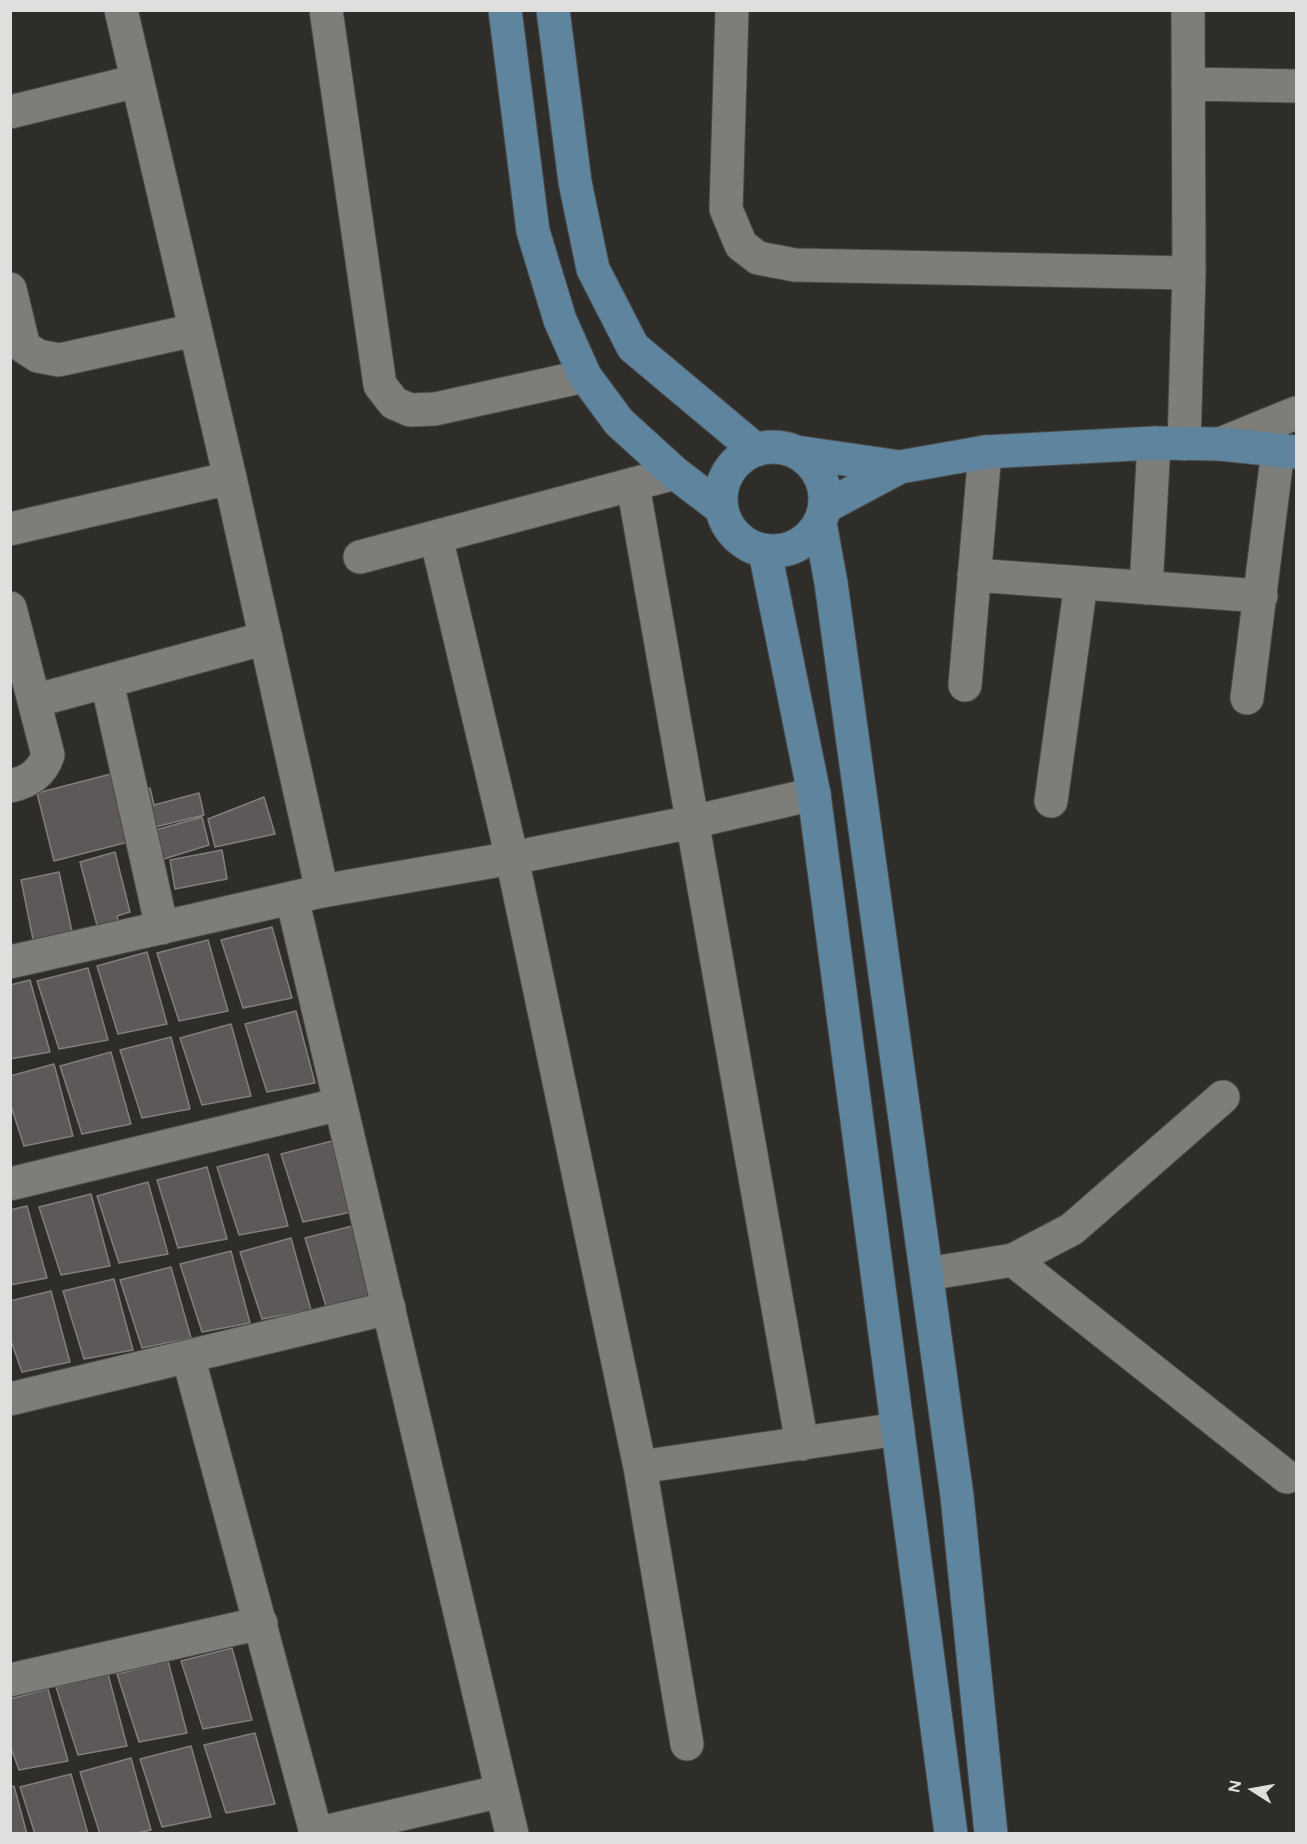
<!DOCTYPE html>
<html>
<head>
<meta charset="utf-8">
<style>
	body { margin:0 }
	#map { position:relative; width:1307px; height:1844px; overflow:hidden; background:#2e2d2a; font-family:Figtree,sans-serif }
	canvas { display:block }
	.frame { position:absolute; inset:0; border:12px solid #dfdfdd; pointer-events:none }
	.north { position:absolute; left:1223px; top:1760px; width:60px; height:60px; -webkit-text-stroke:4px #2e2d2a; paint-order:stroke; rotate:281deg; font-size:16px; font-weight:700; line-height:24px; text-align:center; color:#dfdfdd }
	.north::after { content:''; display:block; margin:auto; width:21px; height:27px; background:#dfdfdd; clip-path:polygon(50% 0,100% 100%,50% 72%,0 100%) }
</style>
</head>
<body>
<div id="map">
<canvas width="1307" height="1844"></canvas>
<div class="frame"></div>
<div class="north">N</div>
</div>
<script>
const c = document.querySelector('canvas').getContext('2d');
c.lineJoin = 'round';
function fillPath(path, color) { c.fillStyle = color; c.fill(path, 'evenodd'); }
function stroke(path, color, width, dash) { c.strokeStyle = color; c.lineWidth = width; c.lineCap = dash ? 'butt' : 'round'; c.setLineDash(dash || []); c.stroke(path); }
const building = new Path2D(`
	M111 774 128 842 54 861 37 793Z
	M150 788 154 805 199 793 204 815 147 829 138 792Z
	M264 797 275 834 215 847 208 819Z
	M202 817 209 845 151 863 145 833Z
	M222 850 227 879 175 889 170 860Z
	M115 852 130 912 117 916 119 924 98 929 80 862Z
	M59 872 73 936 34 944 21 880Z
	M272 927 292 998 243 1008 221 940Z
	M208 940 228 1011 179 1021 157 953Z
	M147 952 167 1024 118 1034 97 966Z
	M88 968 108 1040 59 1049 37 981Z
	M30 980 50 1052 10 1059V985Z
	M296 1011 315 1083 267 1092 245 1024Z
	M231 1024 251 1096 202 1105 180 1038Z
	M171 1037 190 1109 142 1118 120 1050Z
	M111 1052 131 1124 82 1134 60 1066Z
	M54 1064 73 1136 24 1146 10 1103V1076Z
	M332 1141 352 1212 303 1222 281 1154Z
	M268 1154 288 1226 239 1235 217 1167Z
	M207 1167 227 1239 178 1248 157 1180Z
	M148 1182 168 1254 119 1263 97 1196Z
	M91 1194 110 1266 61 1275 39 1207Z
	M27 1206 47 1278 10 1285V1210Z
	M356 1225 375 1297 326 1306 305 1238Z
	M291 1238 311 1310 262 1319 240 1252Z
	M231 1251 250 1323 202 1332 180 1264Z
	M171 1267 191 1338 142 1348 120 1280Z
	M114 1279 133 1350 84 1359 63 1291Z
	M51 1291 70 1362 22 1372 10 1338V1301Z
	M232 1648 252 1720 203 1729 181 1661Z
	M168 1661 187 1733 139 1742 117 1674Z
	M108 1674 127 1746 78 1755 56 1687Z
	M48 1689 68 1761 19 1770 10 1745V1699Z
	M255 1733 275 1804 226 1813 204 1745Z
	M191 1746 211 1817 162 1827 140 1759Z
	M131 1758 151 1830 133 1834H100L80 1772Z
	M71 1774 88 1834H35L20 1787Z
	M14 1786 27 1834H10V1787Z`);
fillPath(building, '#5d5958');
stroke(building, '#827e7d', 1.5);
const minor = new Path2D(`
	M121 10 230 478 322 891
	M326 10 380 385 394 403 410 410 435 409 585 376
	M732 10 726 209 741 245 758 258 795 265 1189 273
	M1188 84 1296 86
	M10 112 137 81
	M10 289 24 347 38 356 59 360 195 330
	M1184 444 1189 273 1188 10
	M1220 444 1296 413
	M633 485 802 1444
	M10 529 230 478
	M436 537 512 858 640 1467 687 1744
	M360 557 675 473
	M974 575 1261 596
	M1146 588 1154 443
	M10 608 48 755C42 773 29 782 10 786
	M107 682 162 928
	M965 685 985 452
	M1247 698 1278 450
	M34 701 266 638
	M1051 801 1081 583
	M292 898 512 1834
	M10 962 322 891 512 858 692 822 814 794
	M10 1184 340 1104
	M1013 1260 1287 1477
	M927 1274 1013 1260 1072 1229 1223 1097
	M188 1356 316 1833
	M10 1399 389 1308
	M640 1467 898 1429
	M10 1680 261 1623
	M315 1834 502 1791`);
const major = new Path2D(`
	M505 10 533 231 560 320 585 376 619 422 675 473 721 508
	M553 10 575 182 593 269 633 347 756 450
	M721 499a52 52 0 1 1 104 0a52 52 0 1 1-104 0Z
	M796 452 900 467 985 452 1154 443 1220 444 1296 452
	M825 507 900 467
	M820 523 831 583 957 1496 991 1834
	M765 552 814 794 951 1834`);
stroke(minor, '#4a4a48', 35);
stroke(major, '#4a4a48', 35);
stroke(minor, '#7d7d79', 33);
stroke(major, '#5e849e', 33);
</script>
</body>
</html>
